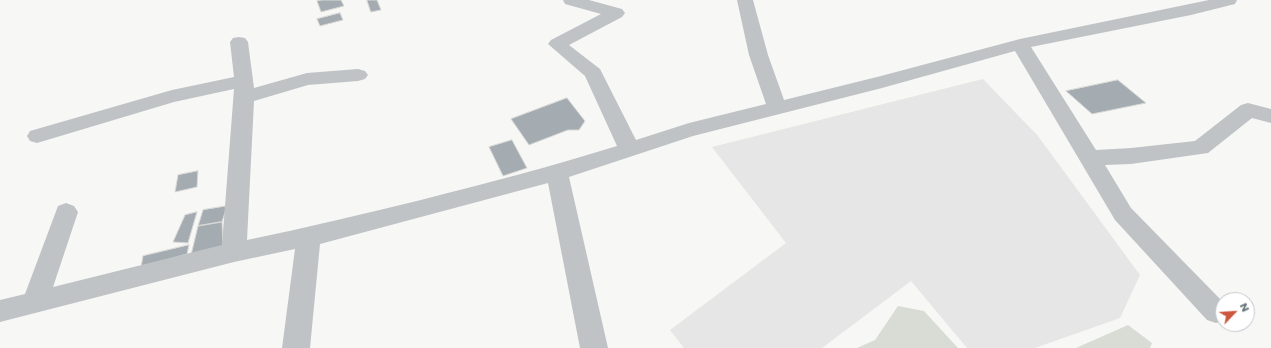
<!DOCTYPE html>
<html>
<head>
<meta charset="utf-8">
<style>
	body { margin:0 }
	#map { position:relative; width:1271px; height:348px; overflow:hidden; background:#f7f7f5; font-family:Poppins,sans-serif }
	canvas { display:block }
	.north { position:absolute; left:1215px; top:292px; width:40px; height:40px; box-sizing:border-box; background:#fff; border:1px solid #c2c7cb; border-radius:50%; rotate:65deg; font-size:11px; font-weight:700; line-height:16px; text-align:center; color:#66747c }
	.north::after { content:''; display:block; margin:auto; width:14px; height:18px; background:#cd563f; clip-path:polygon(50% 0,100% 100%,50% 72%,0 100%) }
</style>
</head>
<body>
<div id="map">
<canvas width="1271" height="348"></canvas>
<div class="north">N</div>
</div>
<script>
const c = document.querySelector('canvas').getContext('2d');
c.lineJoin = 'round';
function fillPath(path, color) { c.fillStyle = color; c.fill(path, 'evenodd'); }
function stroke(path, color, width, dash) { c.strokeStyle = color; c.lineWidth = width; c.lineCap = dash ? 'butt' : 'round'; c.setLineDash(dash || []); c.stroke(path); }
fillPath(new Path2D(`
	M983 79 1038 136 1140 275 1120 318 1035 348H967L911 281 822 348H684L670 330 786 243 712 147Z`), '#e5e6e5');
fillPath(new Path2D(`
	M898 306 924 311 958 348H857L875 340Z
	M1128 325 1152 343 1150 348H1076Z`), '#d8dcd5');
const building = new Path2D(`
	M322 0H341L344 6 321 12 317 1Z
	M367 0H377L381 10 371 12Z
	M340 13 343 20 320 26 317 19Z
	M1118 80 1146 103 1092 114 1066 91Z
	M567 98 585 121 579 130H568L529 145 511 119Z
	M512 140 527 168 503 176 489 147Z
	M198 171 197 187 175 192 178 175Z
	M227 206 222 222 198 226 203 210Z
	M197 212 188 243 173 242 185 215Z
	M222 222 223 246 191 255 198 226Z
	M189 245 187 254 141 267 143 256Z`);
fillPath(building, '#a5acb1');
stroke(building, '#d9d9d7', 1);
fillPath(new Path2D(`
	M563 0H589L622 9 625 13 622 17 569 45 600 69 636 140 689 123 766 104 749 55 737 0H753L768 55 784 100 881 76 1020 39 1209 0H1237L1235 4 1191 15 1031 47 1096 150 1131 148 1195 141 1241 105 1248 103 1271 109V123L1252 118 1208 153 1131 164 1105 165 1131 208 1223 302V321L1216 323 1207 320 1115 220 1015 51 882 88 693 136 569 177 608 348H580L548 183 320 244 310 348H282L295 249 234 262 0 322V300L25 294 58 206 66 203 74 206 78 212 53 287 222 245 234 89 174 102 37 143 30 141 27 136 30 131 172 90 234 77 230 42 233 38 239 37 245 38 248 42 254 88 307 73 358 69 365 71 368 75 365 79 358 81 308 85 254 101 247 240C305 228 363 214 421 200 487 183 553 166 617 146L585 76 548 44 551 40 601 14 565 4Z`), '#bfc3c6');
</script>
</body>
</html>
